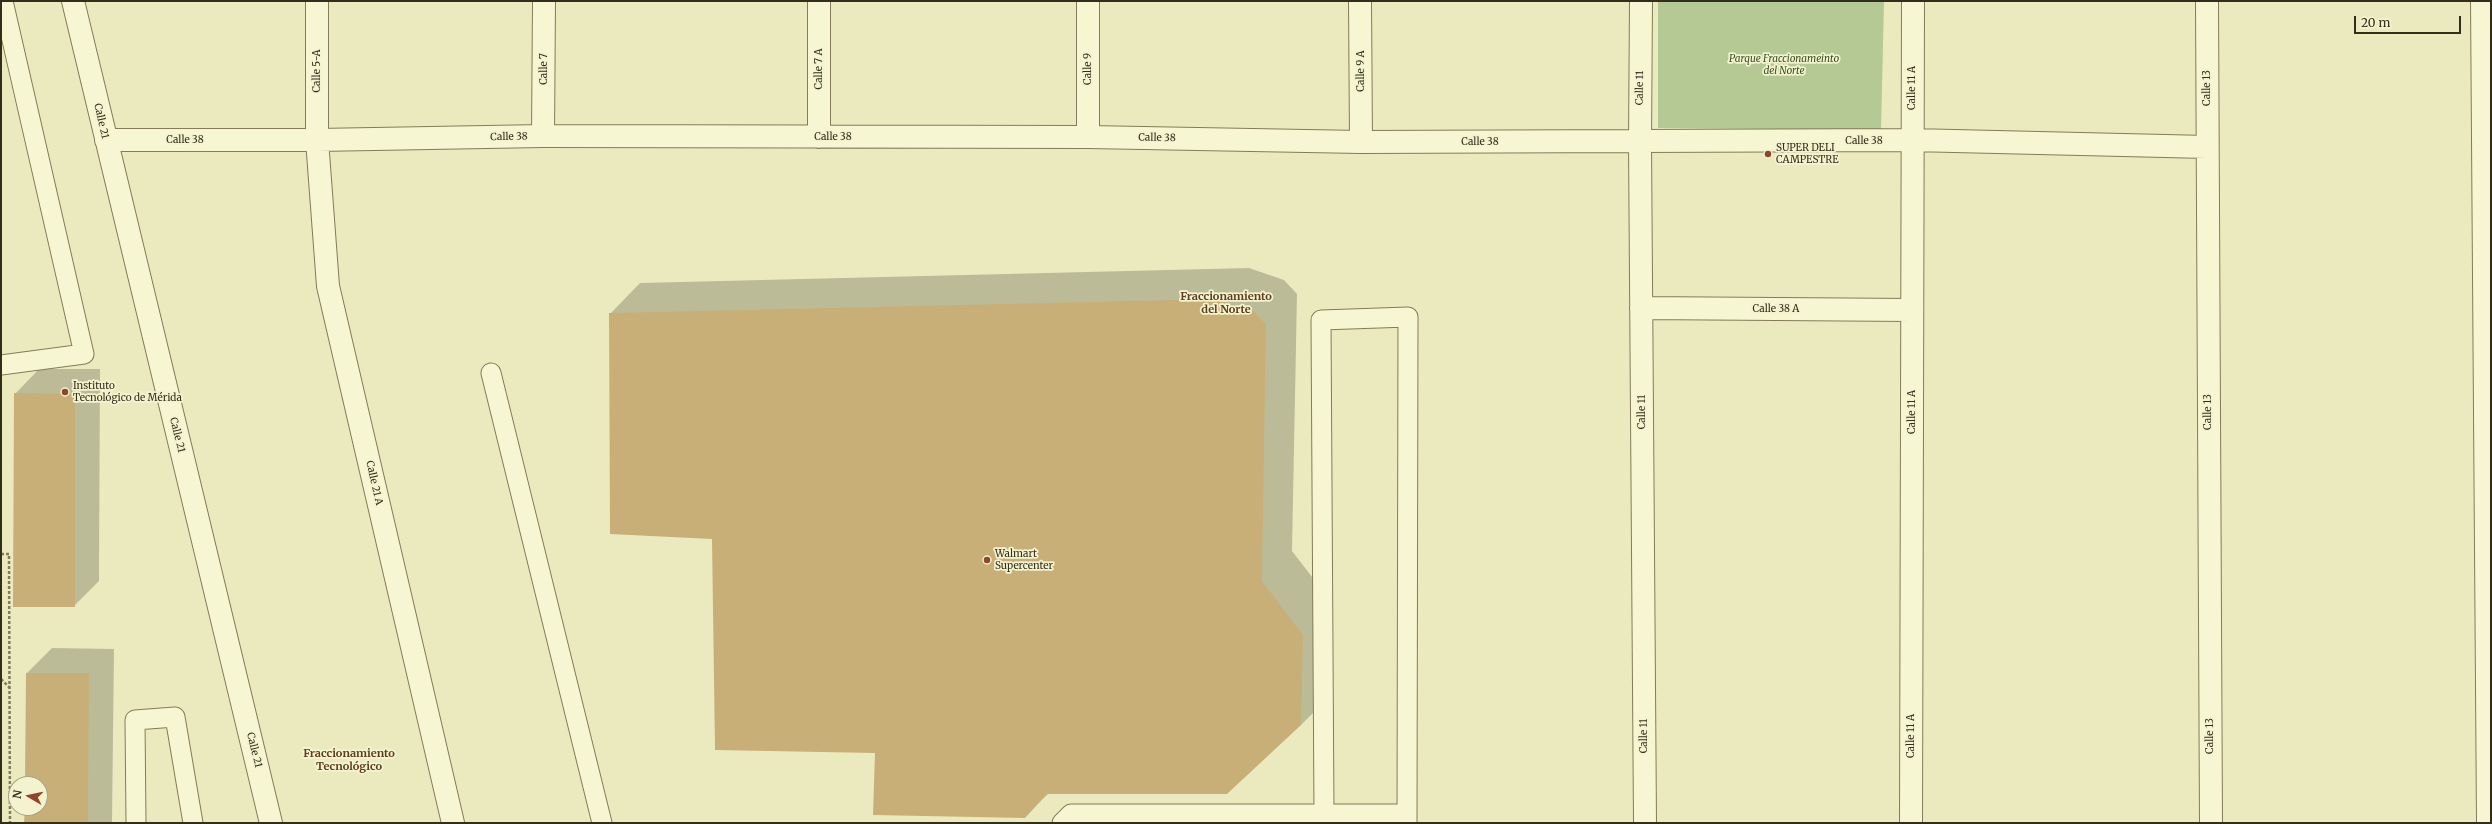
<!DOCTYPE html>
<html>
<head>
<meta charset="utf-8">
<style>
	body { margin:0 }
	#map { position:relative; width:2492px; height:824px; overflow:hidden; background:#ebeabf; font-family:Merriweather,serif }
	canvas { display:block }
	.frame { position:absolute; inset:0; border:2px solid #332e1c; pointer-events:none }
	.north { position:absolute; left:8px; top:776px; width:40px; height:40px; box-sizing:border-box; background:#f3f3cf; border:1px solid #a6a487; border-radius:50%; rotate:279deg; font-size:11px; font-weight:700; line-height:16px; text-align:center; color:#332e1c }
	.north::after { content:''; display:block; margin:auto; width:14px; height:18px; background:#90462b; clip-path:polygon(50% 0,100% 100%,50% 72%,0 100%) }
	.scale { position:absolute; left:2354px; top:16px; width:107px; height:18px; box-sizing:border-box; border:2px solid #332e1c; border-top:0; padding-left:5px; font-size:12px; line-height:14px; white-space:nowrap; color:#332e1c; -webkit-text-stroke:3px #f3f3cf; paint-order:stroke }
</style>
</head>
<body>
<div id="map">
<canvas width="2492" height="824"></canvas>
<div class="frame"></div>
<div class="north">N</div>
<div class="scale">20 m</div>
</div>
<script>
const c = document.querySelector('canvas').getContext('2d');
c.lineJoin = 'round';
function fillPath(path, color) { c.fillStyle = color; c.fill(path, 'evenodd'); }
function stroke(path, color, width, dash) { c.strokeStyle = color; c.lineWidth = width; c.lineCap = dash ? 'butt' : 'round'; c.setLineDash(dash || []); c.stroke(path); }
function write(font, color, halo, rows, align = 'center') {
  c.font = font + ' Merriweather,serif'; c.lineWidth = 3.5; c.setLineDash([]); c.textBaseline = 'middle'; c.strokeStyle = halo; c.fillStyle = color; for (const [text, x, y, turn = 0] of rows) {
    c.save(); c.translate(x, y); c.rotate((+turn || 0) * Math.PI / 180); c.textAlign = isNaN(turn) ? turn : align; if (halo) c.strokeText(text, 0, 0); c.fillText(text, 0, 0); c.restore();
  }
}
fillPath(new Path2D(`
	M1658 1H1884L1881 130 1658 128Z`), '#b4c994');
fillPath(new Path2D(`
	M1249 268 1284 280 1297 294 1292 551 1333 604 1332 694 1301 725 1049 793 1024 817 713 538 610 314 640 283Z
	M39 369H100L99 581 74 606 15 394Z
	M52 648 114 649 112 823H25L26 808H40V784H26L27 673Z`), '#0003');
fillPath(new Path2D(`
	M1217 299 1253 311 1266 324 1262 581 1303 635 1301 725 1227 794H1047L1025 818 873 815 875 753 715 750 712 539 610 534 609 313Z
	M14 393 75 394V607H13Z
	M26 673H89L88 823H24L25 808H40V784H25Z`), '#c8af77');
const lane = new Path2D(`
	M1 365 84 354 3 1
	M491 373 602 823
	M1324 814 1321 320 1408 317 1407 823
	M136 823 135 720 175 717 193 823
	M1062 823 1071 814H1407`);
const street = new Path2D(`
	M73 1 271 823
	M317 1V140L328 286 453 823
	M819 1V137
	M1360 1 1361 142
	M1641 1 1640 142 1645 823
	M2207 1 2211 823
	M2482 1 2488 823
	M543 136 544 1
	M1088 137V1
	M106 140H317L543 136 1088 137 1361 142 1912 140 2207 147
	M1641 308 1912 310
	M1911 823 1913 1`);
stroke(lane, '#837b59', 21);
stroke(street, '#837b59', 24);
stroke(new Path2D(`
	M1 554H9L10 823
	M1 679 9 687`), '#837b59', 2.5, [3, 2]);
stroke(lane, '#f7f6d2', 19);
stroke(street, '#f7f6d2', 22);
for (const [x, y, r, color] of [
	[1768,154,4,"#90462b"],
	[65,392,4,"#90462b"],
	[987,560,4,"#90462b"]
]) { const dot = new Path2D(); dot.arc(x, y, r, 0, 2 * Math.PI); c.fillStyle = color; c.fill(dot); stroke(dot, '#f3f3cf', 1.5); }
write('italic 10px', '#384f24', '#f3f3cf', [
	["Parque Fraccionameinto",1784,59],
	["del Norte",1784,71]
]);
write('10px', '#332e1c', '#f3f3cf', [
	["Calle 7",544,69,-90],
	["Calle 7 A",819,69,-90],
	["Calle 9",1088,69,-90],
	["Calle 5-A",317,71,-90],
	["Calle 9 A",1361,71,-90],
	["Calle 11",1640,88,-89],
	["Calle 11 A",1912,88,-90],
	["Calle 13",2207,88,-90],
	["Calle 21",101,121,77],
	["Calle 38",509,137,-1],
	["Calle 38",833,137],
	["Calle 38",1157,138,1],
	["Calle 38",185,140],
	["Calle 38",1864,141],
	["Calle 38",1480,142],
	["Calle 38 A",1776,309],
	["Calle 11",1642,412,-90],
	["Calle 11 A",1912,412,-90],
	["Calle 13",2208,412,-90],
	["Calle 21",177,435,76],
	["Calle 21 A",374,483,77],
	["Calle 11",1644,736,-90],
	["Calle 11 A",1911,736,-90],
	["Calle 13",2210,736,-90],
	["Calle 21",254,750,76]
]);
write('10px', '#332e1c', '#f3f3cf', [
	["SUPER DELI",1776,148],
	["CAMPESTRE",1776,160],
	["Instituto",73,386],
	["Tecnológico de Mérida",73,398],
	["Walmart",995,554],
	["Supercenter",995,566]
], 'left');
write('bold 11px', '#5e3d1e', '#f3f3cf', [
	["Fraccionamiento",1226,297],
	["del Norte",1226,310],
	["Fraccionamiento",349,754],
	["Tecnológico",349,767]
]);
</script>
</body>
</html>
